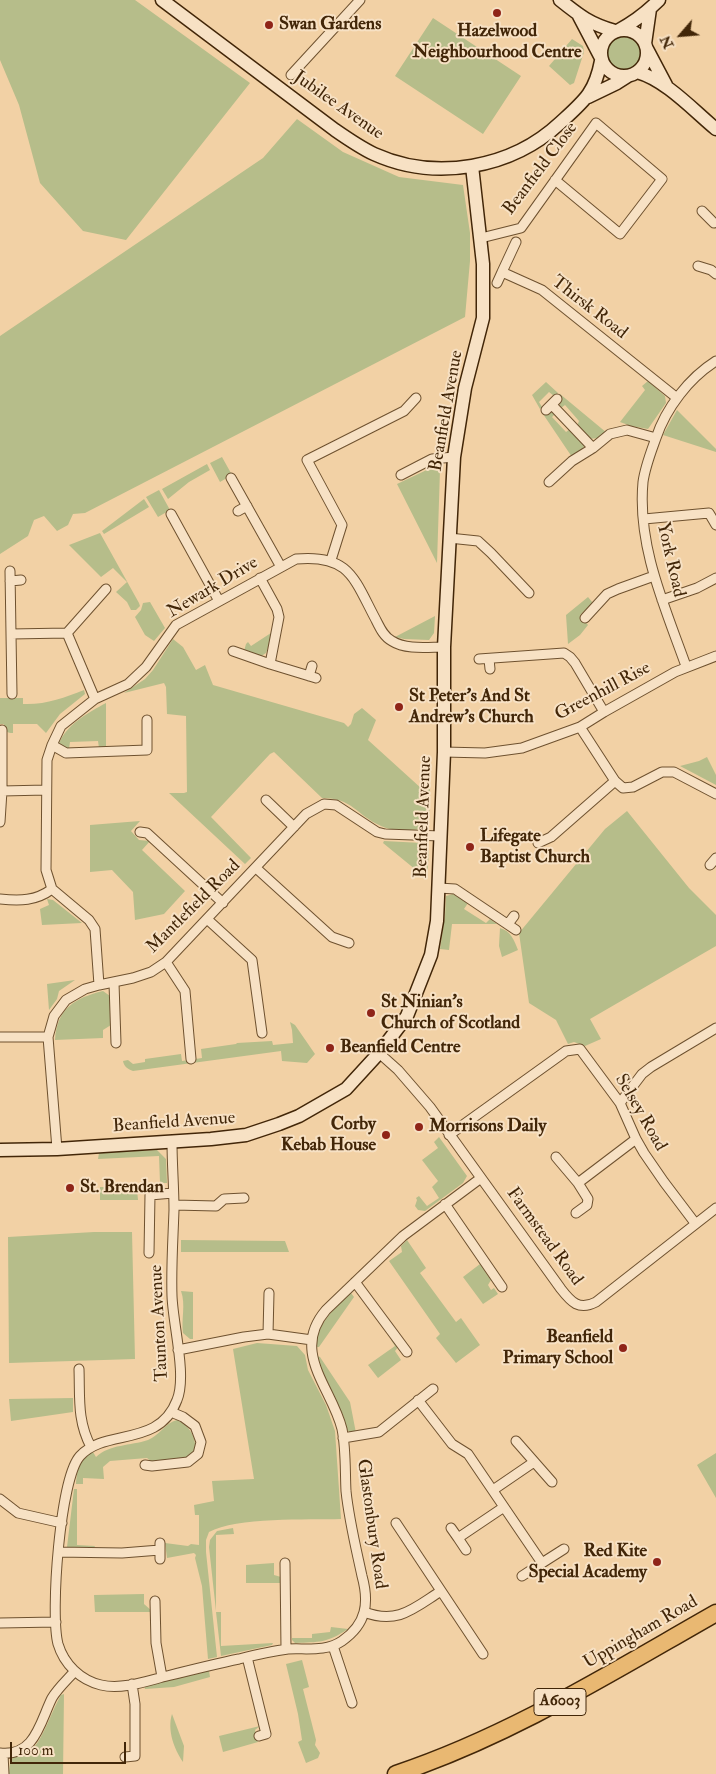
<!DOCTYPE html>
<html>
<head>
<meta charset="utf-8">
<style>
	body { margin:0 }
	#map { position:relative; width:716px; height:1774px; overflow:hidden; background:#f2d1a5; font-family:"IM FELL Double Pica",serif }
	canvas { display:block }
	.north { position:absolute; left:656px; top:10px; width:50px; height:50px; -webkit-text-stroke:4px #f7e1c4; paint-order:stroke; rotate:243deg; font-size:14px; font-weight:700; line-height:20px; text-align:center; color:#422608 }
	.north::after { content:''; display:block; margin:auto; width:18px; height:22px; background:#422608; clip-path:polygon(50% 0,100% 100%,50% 72%,0 100%) }
	.scale { position:absolute; left:10px; top:1742px; width:116px; height:22px; box-sizing:border-box; border:2px solid #422608; border-top:0; padding-left:6px; font-size:15px; line-height:18px; white-space:nowrap; color:#422608; -webkit-text-stroke:4px #f7e1c4; paint-order:stroke }
</style>
</head>
<body>
<div id="map">
<canvas width="716" height="1774"></canvas>
<div class="north">N</div>
<div class="scale">100 m</div>
</div>
<script>
const c = document.querySelector('canvas').getContext('2d');
c.lineJoin = 'round';
function fillPath(path, color) { c.fillStyle = color; c.fill(path, 'evenodd'); }
function stroke(path, color, width, dash) { c.strokeStyle = color; c.lineWidth = width; c.lineCap = dash ? 'butt' : 'round'; c.setLineDash(dash || []); c.stroke(path); }
function write(font, color, halo, rows, align = 'center') {
  c.font = font + ' "IM FELL Double Pica",serif'; c.lineWidth = 4; c.setLineDash([]); c.textBaseline = 'middle'; c.strokeStyle = halo; c.fillStyle = color; for (const [text, x, y, turn = 0] of rows) {
    c.save(); c.translate(x, y); c.rotate((+turn || 0) * Math.PI / 180); c.textAlign = isNaN(turn) ? turn : align; if (halo) c.strokeText(text, 0, 0); c.fillText(text, 0, 0); c.restore();
  }
}
fillPath(new Path2D(`
	M0 0H135L250 83 126 240 83 231 40 183 19 105 0 60Z
	M433 18 521 76 483 134 395 76Z
	M605 53a19 19 0 1 1 38 0a19 19 0 1 1-38 0Z
	M572 39 583 46 584 52 574 83 570 85 549 66Z
	M297 119 343 152 399 177 463 185 470 233V261L465 317 85 513 73 514 68 525 57 531 44 516 34 520 28 536 0 554V336L263 158Z
	M648 381 665 396 666 403 648 429 631 426 620 422 645 390 642 386Z
	M546 382 558 393 554 396 549 392 539 402 542 407 540 409 532 395Z
	M560 394 607 433 599 438 589 439 577 426 579 421 565 405 561 408 557 398Z
	M677 410 716 449V452L663 435Z
	M548 411 555 414 552 417 566 432 570 429 585 445 581 451 572 457 543 414Z
	M222 457 232 475 220 482 210 463Z
	M207 464 210 470 189 482 168 499 162 489Z
	M439 465 440 470 437 563 397 484 433 467Z
	M159 490 170 510 158 517 146 497Z
	M144 499 149 507 104 534 102 531Z
	M100 533 139 603 140 606 136 610H131L127 602 116 592 127 582 113 568 101 577 69 545Z
	M588 597 593 603 580 615 588 625 580 635 568 644 566 615Z
	M150 602 165 628 154 641 145 635 135 617 141 610 143 603Z
	M435 616 434 633 429 640 404 639 395 637Z
	M274 631 266 653 260 657 244 651 246 644 248 642 251 646Z
	M173 639 183 647 196 670 205 665 213 685 344 723 348 727 351 724 354 714 362 708 376 720 368 740 422 789H430L429 823 424 829C411 830 393 832 381 826 356 815 353 798 322 798L274 752 270 754 211 817 251 858 245 864 169 793H184L187 792 186 716 167 714 166 687 164 683 124 693 145 679 153 670Z
	M84 690 85 694 60 714 46 733 37 724H13V733C7 733 6 731 3 727L4 724H0V698H23V704C45 705 64 698 84 690Z
	M106 703V748H99L98 741 70 742 69 749H66L60 746 59 741H60C70 722 88 713 106 703Z
	M707 757 716 775V785L680 766 699 761Z
	M627 811 689 888 716 915V946L590 1019 601 1039 585 1046 574 1042 568 1044 556 1020 529 1003 519 933 605 829Z
	M140 821 131 831 139 840 150 841 142 850 185 891 164 914 135 920 133 892 112 870 90 872V825Z
	M384 841 422 843 429 851 427 879 383 843Z
	M453 894 468 903 464 909 486 923 490 919 497 924H452L449 950 440 949 445 916 446 896Z
	M47 899 53 900 82 923 42 925 40 909 49 905Z
	M500 928C511 931 514 940 518 950L502 957 499 946Z
	M75 980 59 991 57 999 49 1010 47 984Z
	M103 991 110 996 111 1025 103 1030V1038L55 1040C57 1008 75 998 103 991Z
	M290 1022 295 1025 315 1054 307 1063 282 1061 281 1051 133 1071C128 1069 124 1067 123 1061L128 1060 133 1064 145 1062V1059L181 1054 182 1061 202 1058 201 1049 236 1044 237 1043 272 1041 273 1045 293 1043 292 1030Z
	M439 1137 467 1176 463 1183 425 1211 418 1210 415 1206 417 1200 416 1198 419 1196 427 1206 439 1198 432 1187 438 1181 422 1160 438 1148 434 1142Z
	M157 1150 166 1159 167 1183H160L159 1156 98 1159 99 1153Z
	M100 1187H143L144 1189H137L138 1200H100Z
	M94 1232H132L135 1359 9 1363 8 1237Z
	M181 1240 285 1241 289 1252H181Z
	M407 1240 426 1268 420 1273 456 1322 461 1318 480 1345 456 1363 436 1338 440 1334 389 1261 402 1252 401 1246Z
	M480 1264 491 1280 488 1285 491 1290 494 1288 498 1294 483 1304 463 1277Z
	M181 1291 193 1292V1339H190L183 1333C181 1319 186 1305 181 1291Z
	M351 1293 354 1297 319 1347H316C317 1323 334 1309 351 1293Z
	M394 1338 399 1346 395 1351 401 1360 378 1378 368 1365 395 1346 391 1340Z
	M257 1343 297 1346 305 1355 308 1370 326 1405 335 1431 341 1519C308 1520 236 1517 209 1532L206 1540V1552L217 1657 208 1659 202 1586 195 1558 196 1555 194 1553 167 1558 165 1543 188 1546 191 1544 199 1545V1515H195L194 1505 214 1501 212 1481 254 1479 233 1349Z
	M317 1356 320 1357 350 1402 356 1433H351L347 1430 343 1415 318 1362Z
	M73 1398V1412L11 1421 9 1399Z
	M177 1420C191 1427 195 1436 196 1451L187 1457 152 1462 147 1458 110 1461 103 1467 104 1479 83 1478V1484H76C77 1471 79 1459 93 1452L96 1457C110 1444 130 1446 148 1440 159 1436 165 1423 177 1420Z
	M716 1453V1498L697 1465Z
	M74 1489H77V1545L95 1546 94 1548 67 1547Z
	M233 1528 234 1534 216 1535V1611L209 1547 210 1540 217 1531Z
	M274 1563V1575L281 1577 280 1583H246V1565Z
	M144 1594V1604L152 1611 150 1612H95L94 1595Z
	M216 1612H221V1646L273 1643 272 1645 221 1656Z
	M331 1627 348 1629C327 1643 319 1642 295 1643L292 1640V1638H312V1634L330 1632Z
	M302 1660 309 1687 303 1689 316 1740 315 1745 320 1753 318 1758 306 1763 298 1742 302 1740 298 1714 286 1664Z
	M206 1671H209L210 1677 174 1687 145 1689 144 1685 176 1679Z
	M64 1694 63 1774H9C10 1748 18 1761 33 1748 43 1739 53 1708 61 1695Z
	M172 1714 184 1746 183 1762C174 1749 167 1730 172 1714Z
	M260 1726 255 1730 258 1742 223 1752 219 1736Z`), '#b6bd8a');
const street = new Path2D(`
	M291 75 360 0
	M702 211 714 223
	M481 238 521 228 596 123 662 179 620 234 555 180
	M516 242 502 272 542 290 677 398
	M698 266 711 270 716 274
	M497 283 502 272
	M552 405 593 448
	M546 410 557 399
	M401 475 432 459 454 457
	M231 478 281 567
	M549 482 572 461 593 448 610 434 627 430 656 438
	M238 511 247 506
	M171 514 219 601
	M644 519 709 513 716 525
	M449 538 478 541 491 553 529 593
	M331 560 342 525 307 460 404 411 416 398
	M10 571 11 634 67 633
	M260 578 277 609 279 617 270 664 316 678
	M10 581 21 580
	M662 600 697 588 716 578
	M585 618 607 594 618 589 654 576
	M11 634 12 694
	M233 651 270 664
	M479 659 564 653 570 657 575 663 604 712
	M489 659 490 669
	M686 666C665 607 637 546 643 482 645 467 651 452 656 438 666 408 689 378 716 361
	M309 676 312 666
	M95 699 67 633 106 589
	M580 727 615 781 623 788 633 787 662 772H674L716 794
	M2 730V791
	M52 745 66 753 147 750V720
	M444 752 485 753 522 748 580 727 604 712 675 672 716 656
	M266 800 294 827
	M0 822 2 791 46 790
	M140 832 147 833 223 903
	M538 843 551 837 615 781
	M710 865 716 858
	M256 868 332 937 349 943
	M439 888 455 889 516 930
	M0 899C20 901 36 901 52 889
	M207 919 252 960 262 1033
	M508 924 514 916
	M166 962 185 991 191 1059
	M114 983 116 1043
	M99 985 95 929 89 920 52 889 46 870 47 760 52 745 61 726 95 699 128 684 146 667 176 625 296 559C350 554 354 579 376 620 380 628 384 637 392 641 406 650 428 647 444 647
	M0 1037H48
	M379 1053 398 1070 430 1107 561 1289C571 1302 579 1311 596 1302L716 1208
	M620 1103 642 1074 651 1067 716 1028
	M449 1135 566 1051 580 1049 620 1103 636 1139 644 1153 664 1182 695 1223
	M172 1142C172 1165 174 1187 174 1210 173 1239 171 1268 172 1296 173 1325 187 1376 177 1400 159 1448 105 1428 80 1456 60 1478 50 1614 58 1644 64 1664 80 1680 101 1685 122 1690 147 1681 167 1676 191 1670 215 1664 239 1659 255 1655 272 1651 288 1649 306 1648 326 1652 342 1641 352 1634 361 1624 364 1612 367 1601 365 1587 362 1576 356 1548 349 1520 346 1491 345 1471 346 1449 342 1429 332 1388 290 1352 326 1310L403 1236 481 1178
	M57 1149 48 1037 54 1016 66 1000 85 989 99 985 133 978 151 972 166 962 306 814 324 804 336 805 377 832 385 834 441 836
	M556 1157 578 1183
	M445 1204 502 1287
	M174 1205 216 1206 224 1199 244 1198
	M576 1213 587 1205 588 1199 578 1183 636 1139
	M149 1253 150 1195 173 1193
	M355 1282 407 1352
	M268 1334 269 1293
	M178 1350 244 1337 268 1334 312 1340
	M79 1369C80 1397 77 1421 91 1447
	M418 1400 452 1444 468 1454 542 1563 522 1576
	M343 1438 379 1432 433 1389
	M516 1441 552 1482
	M145 1465 152 1466 188 1462 198 1454 201 1442 195 1426 183 1417 171 1412
	M493 1490 534 1462
	M0 1499 18 1513 62 1523
	M396 1523 483 1654
	M451 1528 458 1538
	M160 1543V1559
	M466 1550 458 1538 504 1507
	M58 1552 122 1553 160 1550
	M285 1563 286 1649
	M542 1563 564 1549
	M155 1601 156 1643 162 1677
	M364 1612C398 1625 414 1608 441 1591
	M0 1623 56 1622
	M333 1646 352 1703
	M247 1657 266 1734 259 1736
	M0 1753C35 1757 40 1722 52 1698 58 1688 67 1680 75 1671
	M3 1754 4 1774
	M125 1757 135 1756V1704L132 1684`);
const secondary = new Path2D(`
	M162 0 335 130C348 139 361 148 374 154 436 182 512 168 560 123 584 101 595 93 601 61
	M560 0C580 16 590 24 615 31
	M579 16 601 58
	M601 53a23 23 0 1 1 46 0a23 23 0 1 1-46 0Z
	M619 30C634 22 647 12 659 0
	M645 44 650 9
	M647 49 666 85
	M637 72C666 80 693 110 716 129
	M588 97 617 83 628 76
	M0 1150 57 1149 211 1139 246 1135 279 1124 299 1116 346 1089 379 1053 407 1016 431 955 437 921 444 752V647L454 457 465 388 483 318V264L472 166`);
const highway = new Path2D(`
	M396 1774C510 1736 612 1672 716 1613`);
stroke(street, '#6e512f', 11);
stroke(secondary, '#422608', 15);
stroke(highway, '#422608', 19);
stroke(street, '#f7e1c4', 9);
stroke(secondary, '#f7e1c4', 12);
stroke(highway, '#e9b872', 16);
for (const [x, y, r, color] of [
	[497,13,5,"#8f2418"],
	[269,25,5,"#8f2418"],
	[399,707,5,"#8f2418"],
	[470,847,5,"#8f2418"],
	[371,1013,5,"#8f2418"],
	[330,1048,5,"#8f2418"],
	[419,1127,5,"#8f2418"],
	[386,1135,5,"#8f2418"],
	[70,1188,5,"#8f2418"],
	[623,1348,5,"#8f2418"],
	[657,1562,5,"#8f2418"]
]) { const dot = new Path2D(); dot.arc(x, y, r, 0, 2 * Math.PI); c.fillStyle = color; c.fill(dot); stroke(dot, '#f7e1c4', 2); }
for (const [x, y, w] of [
	[560,1702,52]
]) { const box = new Path2D(); box.roundRect(x - w / 2, y - 13.5, w, 27, 4); c.fillStyle = '#f7e1c4'; c.fill(box); stroke(box, '#422608', 1); }
write('bold 16px', '#422608', null, [
	["A6003",560,1702]
]);
write('bold 18px', '#422608', '#f7e1c4', [
	["Swan Gardens",279,25],
	["Hazelwood",497,32,"center"],
	["Neighbourhood Centre",497,53,"center"],
	["St Peter's And St",409,697],
	["Andrew's Church",409,718],
	["Lifegate",480,837],
	["Baptist Church",480,858],
	["St Ninian's",381,1003],
	["Church of Scotland",381,1024],
	["Beanfield Centre",340,1048],
	["Corby",376,1125,"right"],
	["Kebab House",376,1146,"right"],
	["Morrisons Daily",429,1127],
	["St. Brendan",80,1188],
	["Beanfield",613,1338,"right"],
	["Primary School",613,1359,"right"],
	["Red Kite",647,1552,"right"],
	["Special Academy",647,1573,"right"]
], 'left');
write('18px', '#422608', '#f7e1c4', [
	["Jubilee Avenue",338,106,35],
	["Beanfield Close",541,169,-53],
	["Thirsk Road",589,308,38],
	["Beanfield Avenue",447,411,-80],
	["York Road",670,560,77],
	["Newark Drive",213,588,-31],
	["Greenhill Rise",603,692,-28],
	["Beanfield Avenue",424,817,-88],
	["Mantlefield Road",194,907,-45],
	["Selsey Road",640,1113,60],
	["Beanfield Avenue",174,1123,-4],
	["Farmstead Road",544,1237,54],
	["Taunton Avenue",160,1323,-93],
	["Glastonbury Road",371,1524,82],
	["Uppingham Road",641,1633,-30]
]);
</script>
</body>
</html>
